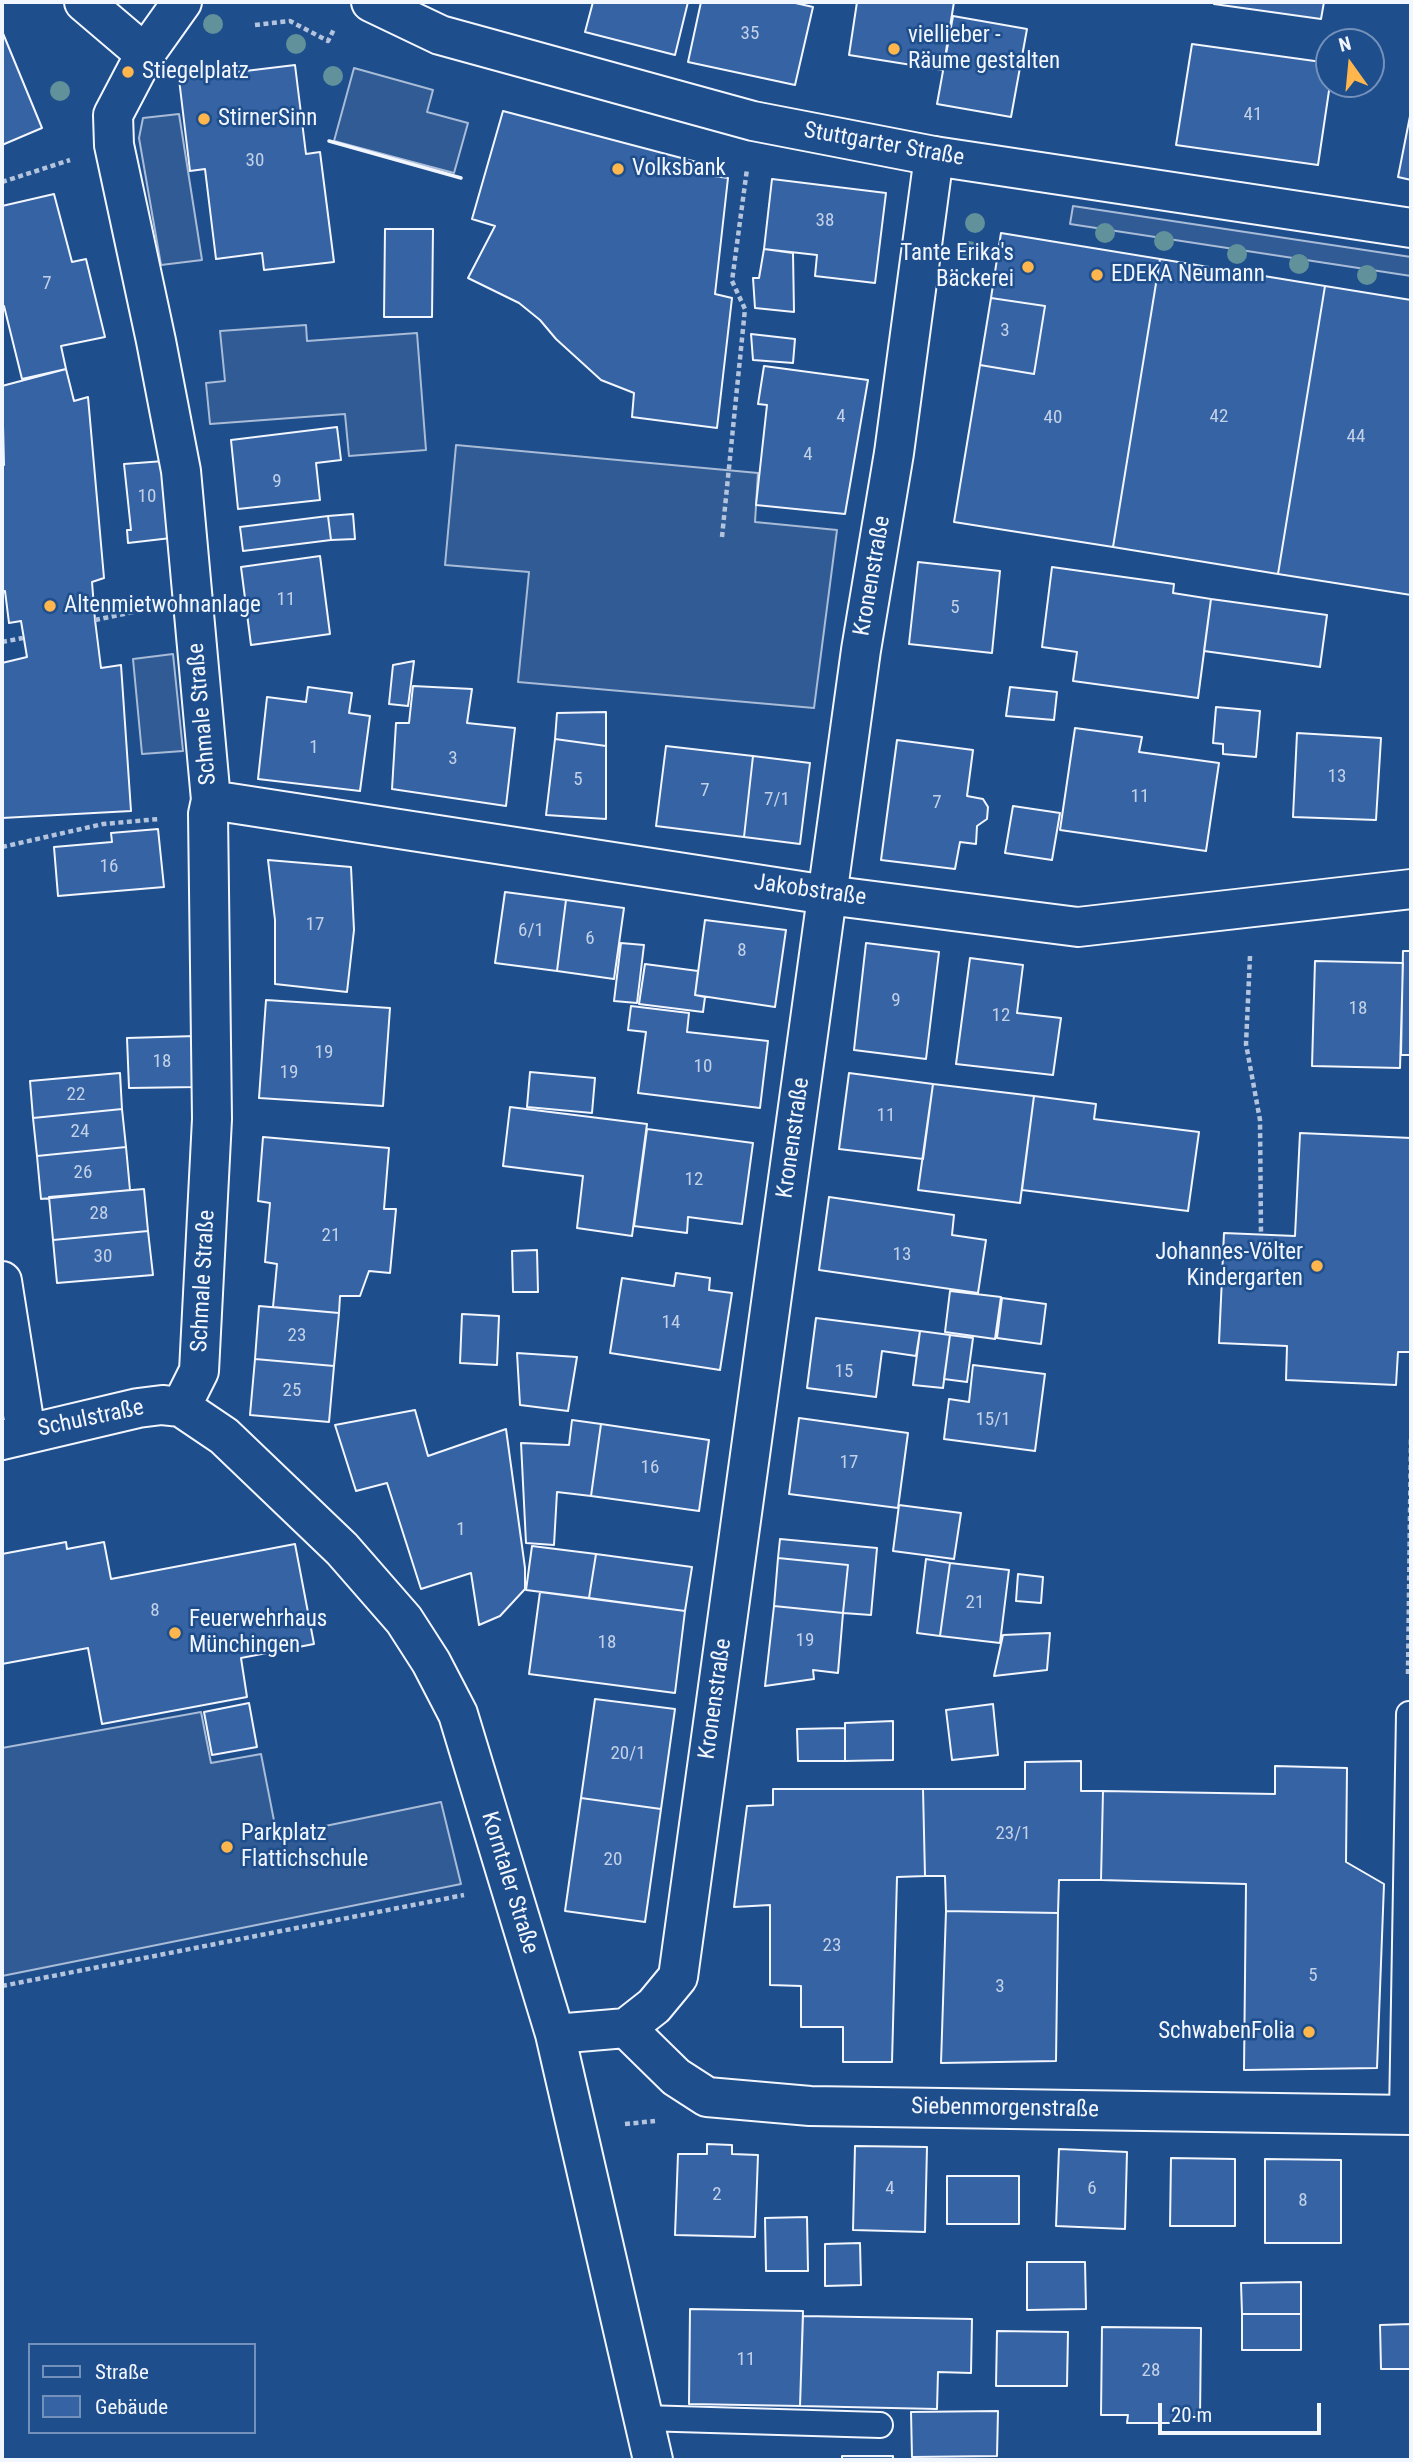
<!DOCTYPE html>
<html>
<head>
<meta charset="utf-8">
<style>
	body { margin:0 }
	#map { position:relative; width:1413px; height:2462px; overflow:hidden; background:#1f4e8c; font-family:"Roboto Condensed",sans-serif }
	canvas { display:block }
	.frame { position:absolute; inset:0; border:4px solid #f2f6ff; pointer-events:none }
	.legend { position:absolute; left:28px; top:2343px; width:228px; height:91px; box-sizing:border-box; background:#1f4e8c; border:2px solid #7391ba; margin:0; padding:9px 12px; list-style:none; font-size:21px; color:#f2f6ff }
	.legend li { display:flex; align-items:center; gap:14px; height:35px }
	.legend b { width:35px; border:2px solid #7391ba }
	.north { position:absolute; left:1315px; top:28px; width:70px; height:70px; box-sizing:border-box; background:#1f4e8c; border:2px solid #7391ba; border-radius:50%; rotate:345deg; font-size:19px; font-weight:700; line-height:28px; text-align:center; color:#f2f6ff }
	.north::after { content:''; display:block; margin:auto; width:24px; height:32px; background:#ffb74d; clip-path:polygon(50% 0,100% 100%,50% 72%,0 100%) }
	.scale { position:absolute; left:1158px; top:2403px; width:163px; height:32px; box-sizing:border-box; border:4px solid #f2f6ff; border-top:0; padding-left:9px; font-size:21px; line-height:24px; white-space:nowrap; color:#f2f6ff; -webkit-text-stroke:5px #1f4e8c; paint-order:stroke }
</style>
</head>
<body>
<div id="map">
<canvas width="1413" height="2462"></canvas>
<div class="frame"></div>
<ul class="legend">
<li><b style="height:9px;background:#1f4e8c"></b>Straße</li>
<li><b style="height:19px;background:#3563a3"></b>Gebäude</li>
</ul>
<div class="north">N</div>
<div class="scale">20 m</div>
</div>
<script>
const c = document.querySelector('canvas').getContext('2d');
c.lineJoin = 'round';
function fillPath(path, color) { c.fillStyle = color; c.fill(path, 'evenodd'); }
function stroke(path, color, width, dash) { c.strokeStyle = color; c.lineWidth = width; c.lineCap = dash ? 'butt' : 'round'; c.setLineDash(dash || []); c.stroke(path); }
function write(font, color, halo, rows, align = 'center') {
  c.font = font + ' "Roboto Condensed",sans-serif'; c.lineWidth = 5; c.setLineDash([]); c.textBaseline = 'middle'; c.strokeStyle = halo; c.fillStyle = color; for (const [text, x, y, turn = 0] of rows) {
    c.save(); c.translate(x, y); c.rotate((+turn || 0) * Math.PI / 180); c.textAlign = isNaN(turn) ? turn : align; if (halo) c.strokeText(text, 0, 0); c.fillText(text, 0, 0); c.restore();
  }
}
const parking = new Path2D(`
	M354 68 433 90 427 112 468 123 454 173 334 141Z
	M179 114 202 260 161 265 139 138 143 118Z
	M1073 206 1411 257V276L1070 224Z
	M306 325 307 341 417 333 426 450 349 456 345 414 210 424 206 383 225 381 220 331Z
	M456 445 758 473 755 522 837 530 814 708 518 682 529 572 445 565Z
	M173 654 183 751 142 754 133 659Z
	M201 1712 211 1763 261 1754 277 1836 441 1802 461 1884 2 1976V1748Z`);
fillPath(parking, '#305b95');
stroke(parking, '#a8bbd7', 2);
const building = new Path2D(`
	M593 2H688L675 55 585 32Z
	M701 2H791L813 7 795 85 688 62Z
	M857 2H954L943 70 849 55Z
	M1214 2H1324L1321 19 1214 4Z
	M953 16 1027 29 1011 117 937 104Z
	M2 31 42 128 2 145Z
	M1192 44 1329 63 1330 84 1318 165 1176 145Z
	M295 65 306 154 320 152 334 262 264 270 262 253 216 259 205 169 190 171 179 79Z
	M503 111 708 165 706 175 728 178 715 294 732 298 717 428 632 417 634 393 601 380 556 339 540 320 519 303 468 278 495 226 472 219Z
	M1411 111V180L1398 177Z
	M772 179 886 193 875 283 815 276 817 255 764 249Z
	M54 194 72 262 86 259 105 337 61 346 66 369 22 379 4 306H2V206Z
	M385 229H433L432 317H384Z
	M1001 233 1160 259 1113 547 954 522 980 365 1034 374 1045 306 991 298Z
	M764 249 793 253 794 312 755 308 753 278H759Z
	M1160 259 1325 286 1278 574 1113 547Z
	M1325 286 1411 300V595L1278 574Z
	M991 298 1045 306 1034 374 980 365Z
	M751 334 795 339 793 363 753 360Z
	M764 366 868 380 845 514 756 505 767 405 758 404Z
	M66 369 74 401 88 397 104 578 92 582 95 620 101 668 121 665 131 811 2 818V663L27 657 21 621 9 623 5 591 2 592V465H4L2 386Z
	M337 427 341 460 316 463 320 500 238 509 231 440Z
	M164 461 171 538 128 543 127 530H131L124 464Z
	M353 514 355 539 331 540 328 516Z
	M328 516 331 540 243 551 240 527Z
	M320 556 330 634 251 645 241 567Z
	M918 562 1000 571 992 653 909 644Z
	M1052 567 1174 584 1173 593 1211 599 1198 698 1073 681 1077 652 1042 647Z
	M1211 599 1327 615 1320 667 1204 651Z
	M414 661 408 706 389 704 393 665Z
	M413 686 472 689 467 723 515 728 506 806 392 789 396 723H409Z
	M308 687 352 693 349 713 370 716 360 791 258 779 267 697 306 702Z
	M1010 687 1057 692 1054 720 1006 716Z
	M1216 707 1260 711 1256 757 1223 754V744L1213 743Z
	M606 712V746L555 739 557 713Z
	M1075 728 1142 737 1139 752 1219 763 1206 851 1060 830Z
	M1297 733 1381 738 1376 820 1293 817Z
	M555 739 606 746V819L546 815Z
	M897 740 973 750 967 796 983 799 988 807 987 819 977 826 976 844 960 842 955 869 881 860Z
	M666 746 753 756 744 837 656 826Z
	M753 756 810 763 800 844 744 837Z
	M1013 806 1060 813 1052 860 1005 853Z
	M158 829 164 887 58 896 54 847 112 842 111 833Z
	M268 860 351 867 354 930 347 992 275 984V920Z
	M505 892 566 900 557 971 495 963Z
	M566 900 624 908 614 979 557 971Z
	M705 920 786 930 775 1007 695 995Z
	M621 943 644 945 637 1003 614 1001Z
	M866 943 939 952 926 1059 854 1050Z
	M1403 951H1411V1055H1401Z
	M970 958 1023 965 1017 1013 1061 1018 1053 1075 956 1064Z
	M1315 961 1403 963 1400 1068 1312 1066Z
	M645 964 698 971 695 995 705 997 703 1012 639 1004Z
	M266 1000 390 1008 383 1106 259 1098Z
	M631 1006 689 1013 687 1032 768 1041 760 1108 638 1093 646 1032 628 1030Z
	M196 1036 197 1087 129 1088 127 1038Z
	M530 1072 595 1078 592 1113 527 1107Z
	M120 1073 122 1109 33 1118 30 1081Z
	M849 1073 933 1084 923 1159 839 1149Z
	M933 1084 1034 1096 1020 1203 918 1190Z
	M1034 1096 1096 1104 1094 1119 1199 1132 1188 1211 1022 1190Z
	M510 1107 647 1124 632 1236 577 1228 583 1176 503 1166Z
	M122 1109 126 1147 37 1156 33 1118Z
	M647 1129 753 1143 742 1224 688 1217 687 1233 634 1226Z
	M1300 1133 1411 1138V1352H1398L1396 1385 1286 1380 1287 1346 1219 1343 1224 1233 1295 1236Z
	M263 1137 389 1148 384 1209H396L390 1273 369 1271 360 1296H340L339 1313 273 1307 277 1264 265 1262 270 1203 258 1201Z
	M126 1147 130 1190 41 1199 37 1156Z
	M144 1189 148 1231 53 1240 49 1197Z
	M829 1197 954 1215 952 1235 986 1240 978 1293 819 1270Z
	M148 1231 153 1275 57 1283 53 1240Z
	M537 1250 538 1292H513L512 1251Z
	M676 1273 710 1278 709 1290 732 1293 720 1370 610 1353 622 1278 674 1286Z
	M950 1291 1001 1297 995 1339 945 1332Z
	M1002 1298 1046 1304 1041 1344 997 1338Z
	M259 1306 339 1313 334 1366 255 1359Z
	M462 1314 499 1316 497 1365 460 1363Z
	M816 1318 920 1331 916 1356 882 1351 876 1397 807 1388Z
	M920 1331 950 1335 943 1388 913 1385Z
	M950 1335 973 1338 967 1382 944 1379Z
	M517 1353 577 1357 568 1411 520 1405Z
	M255 1359 334 1366 329 1422 250 1415Z
	M973 1365 1045 1374 1035 1451 944 1439 949 1399 969 1402Z
	M415 1410 428 1456 506 1429 525 1568V1589L500 1616 479 1625 471 1573 421 1589 387 1483 356 1491 335 1425Z
	M799 1418 908 1433 898 1508 789 1494Z
	M572 1420 601 1424 591 1496 557 1492 554 1545 526 1543 521 1443 569 1445Z
	M601 1424 709 1440 699 1511 591 1496Z
	M899 1505 961 1513 954 1559 893 1551Z
	M780 1539 877 1548 871 1615 843 1613 848 1565 778 1558Z
	M66 1542 67 1549 104 1542 111 1579 295 1544 314 1644 241 1658 247 1697 102 1724 88 1648 2 1664V1554Z
	M532 1546 596 1554 589 1598 526 1590Z
	M596 1554 692 1567 685 1611 589 1598Z
	M778 1558 848 1565 843 1613 774 1606Z
	M926 1559 950 1563 940 1636 917 1633Z
	M950 1563 1009 1570 1000 1643 940 1636Z
	M1018 1574 1043 1577 1041 1603 1016 1601Z
	M540 1592 685 1611 675 1693 529 1674Z
	M774 1606 843 1613 838 1673 813 1670 814 1679 765 1686Z
	M1050 1633 1047 1670 994 1676 1003 1635Z
	M595 1699 675 1709 661 1809 581 1798Z
	M249 1703 257 1747 212 1755 204 1712Z
	M993 1704 998 1755 952 1760 946 1710Z
	M893 1721V1760L845 1761V1723Z
	M845 1728V1761H798L797 1729Z
	M1081 1761V1791H1103L1101 1880H1059L1058 1913 946 1911 945 1876H925L923 1789H1025V1762Z
	M1275 1766 1347 1768 1346 1862 1384 1884 1377 2068 1244 2070 1246 1884 1101 1880 1103 1791 1275 1794Z
	M773 1789H923L925 1876 897 1877 892 2062H843V2027H801V1986L770 1985V1905L734 1907 747 1806 773 1805Z
	M581 1798 661 1809 645 1922 565 1911Z
	M946 1911 1058 1913 1056 2061 941 2063Z
	M707 2144 732 2145V2154L758 2155 755 2237 675 2235 678 2154H707Z
	M855 2146 927 2147 925 2232 853 2230Z
	M1059 2149 1127 2152 1125 2229 1056 2226Z
	M1171 2158 1235 2159V2226H1170Z
	M1265 2159 1341 2160V2243H1265Z
	M947 2176H1019V2224H947Z
	M807 2217 808 2271H766L765 2218Z
	M860 2243 861 2285 825 2286V2244Z
	M1027 2262H1085L1086 2309 1027 2310Z
	M1301 2282V2314H1242L1241 2283Z
	M690 2309 803 2311 800 2406 689 2404Z
	M1242 2314H1301V2350H1242Z
	M803 2316 972 2319 971 2373 938 2372 937 2409 800 2406Z
	M1411 2324V2369H1381L1380 2325Z
	M1102 2327 1201 2328 1200 2417H1175V2423H1127L1128 2415H1101Z
	M997 2331 1068 2332 1067 2386H996Z
	M998 2411 997 2456 912 2457 911 2412Z
	M842 2456H893V2460H842Z`);
fillPath(building, '#3563a3');
stroke(building, '#f2f6ff', 2);
const lane = new Path2D(`
	M1402 2115 1409 1714
	M643 2418 880 2425`);
const street = new Path2D(`
	M84 2 145 54
	M211 800 827 895 1078 927 1411 889
	M2 1281 26 1433
	M181 1407 199 1371 212 1119 208 814 211 800 181 471 156 341 114 145 113 115 145 54 182 2
	M2 1440 138 1408 162 1405 181 1407 224 1436 342 1549 404 1620 431 1662 458 1714 555 2034 653 2460
	M626 2028 676 2077 707 2097 810 2106 1411 2115
	M555 2034 626 2028 654 2006 678 1977 861 650 894 453 934 156`);
const secondary = new Path2D(`
	M371 2 440 35 753 121 934 156 1411 228`);
stroke(lane, '#f2f6ff', 28);
stroke(street, '#f2f6ff', 42);
stroke(secondary, '#f2f6ff', 42);
stroke(new Path2D(`
	M255 25 290 21 328 41 334 29
	M2 182 70 160
	M722 537 745 309 732 281 747 169
	M95 620 147 609
	M2 642 23 638
	M2 847 103 824 159 819
	M1250 956 1246 1044 1260 1120 1261 1235
	M1408 1674 1411 1436
	M2 1986 464 1895
	M625 2124 655 2121`), '#b3c4dc', 4.5, [5, 3.5]);
stroke(lane, '#1f4e8c', 24);
stroke(street, '#1f4e8c', 38);
stroke(secondary, '#1f4e8c', 38);
stroke(new Path2D(`
	M329 141 461 178`), '#f2f6ff', 3.5);
c.fillStyle = '#61919a';
for (const [x, y] of [
	[213,24],
	[296,44],
	[333,76],
	[60,91],
	[975,223],
	[1105,233],
	[1164,241],
	[969,251],
	[1237,254],
	[1299,264],
	[1367,275]
]) { c.beginPath(); c.arc(x, y, 10, 0, 2 * Math.PI); c.fill(); }
for (const [x, y, r, color] of [
	[894,49,7,"#ffb74d"],
	[128,72,7,"#ffb74d"],
	[204,119,7,"#ffb74d"],
	[618,169,7,"#ffb74d"],
	[1028,267,7,"#ffb74d"],
	[1097,275,7,"#ffb74d"],
	[50,606,7,"#ffb74d"],
	[1317,1266,7,"#ffb74d"],
	[175,1633,7,"#ffb74d"],
	[227,1847,7,"#ffb74d"],
	[1309,2032,7,"#ffb74d"]
]) { const dot = new Path2D(); dot.arc(x, y, r, 0, 2 * Math.PI); c.fillStyle = color; c.fill(dot); stroke(dot, '#1f4e8c', 2.5); }
write('19px', '#c3d1e8', null, [
	["35",750,34],
	["41",1253,115],
	["30",255,161],
	["38",825,221],
	["7",47,284],
	["3",1005,331],
	["4",841,417],
	["42",1219,417],
	["40",1053,418],
	["44",1356,437],
	["4",808,455],
	["9",277,482],
	["10",147,497],
	["11",286,600],
	["5",955,608],
	["1",314,748],
	["3",453,759],
	["13",1337,777],
	["5",578,780],
	["7",705,791],
	["11",1140,797],
	["7/1",777,800],
	["7",937,803],
	["16",109,867],
	["17",315,925],
	["6/1",531,931],
	["6",590,939],
	["8",742,951],
	["9",896,1001],
	["18",1358,1009],
	["12",1001,1016],
	["19",324,1053],
	["18",162,1062],
	["10",703,1067],
	["19",289,1073],
	["22",76,1095],
	["11",886,1116],
	["24",80,1132],
	["26",83,1173],
	["12",694,1180],
	["28",99,1214],
	["21",331,1236],
	["13",902,1255],
	["30",103,1257],
	["14",671,1323],
	["23",297,1336],
	["15",844,1372],
	["25",292,1391],
	["15/1",993,1420],
	["17",849,1463],
	["16",650,1468],
	["1",461,1530],
	["21",975,1603],
	["8",155,1611],
	["19",805,1641],
	["18",607,1643],
	["20/1",628,1754],
	["23/1",1013,1834],
	["20",613,1860],
	["23",832,1946],
	["5",1313,1976],
	["3",1000,1987],
	["4",890,2189],
	["6",1092,2189],
	["2",717,2195],
	["8",1303,2201],
	["11",746,2360],
	["28",1151,2371]
]);
write('23px', '#f2f6ff', '#1f4e8c', [
	["viellieber -",908,36],
	["Räume gestalten",908,62],
	["Stiegelplatz",142,72],
	["StirnerSinn",218,119],
	["Volksbank",632,169],
	["Tante Erika's",1014,254,"right"],
	["Bäckerei",1014,280,"right"],
	["EDEKA Neumann",1111,275],
	["Altenmietwohnanlage",64,606],
	["Johannes-Völter",1303,1253,"right"],
	["Kindergarten",1303,1279,"right"],
	["Feuerwehrhaus",189,1620],
	["Münchingen",189,1646],
	["Parkplatz",241,1834],
	["Flattichschule",241,1860],
	["SchwabenFolia",1295,2032,"right"]
], 'left');
write('23px', '#f2f6ff', '#1f4e8c', [
	["Stuttgarter Straße",884,145,10],
	["Kronenstraße",873,576,-80],
	["Schmale Straße",203,714,-95],
	["Jakobstraße",810,891,8],
	["Kronenstraße",794,1138,-82],
	["Schmale Straße",204,1281,-87],
	["Schulstraße",91,1419,-12],
	["Kronenstraße",716,1699,-82],
	["Korntaler Straße",509,1883,73],
	["Siebenmorgenstraße",1005,2109,1]
]);
</script>
</body>
</html>
